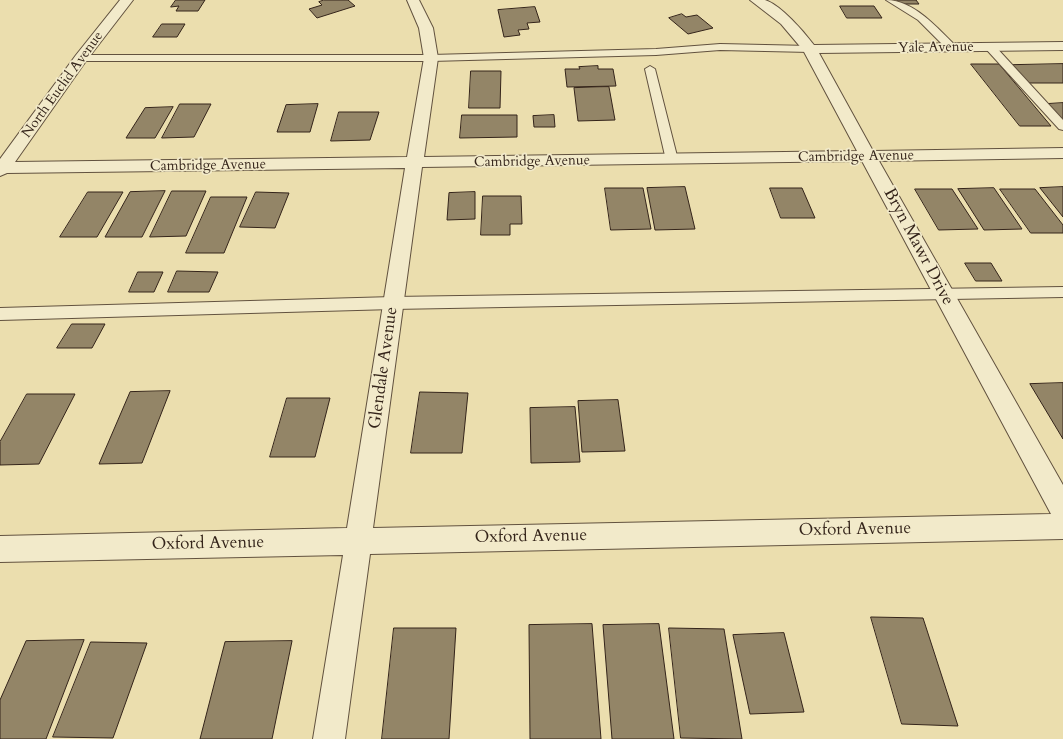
<!DOCTYPE html>
<html>
<head>
<meta charset="utf-8">
<style>
	body { margin:0 }
	canvas { display:block; background:#ebdeae }
</style>
</head>
<body>
<canvas width="1063" height="739"></canvas>
<script>
const c = document.querySelector('canvas').getContext('2d');
c.lineJoin = 'round';
function fillPath(path, color) { c.fillStyle = color; c.fill(path, 'evenodd'); }
function stroke(path, color, width, dash) { c.strokeStyle = color; c.lineWidth = width; c.lineCap = dash ? 'butt' : 'round'; c.setLineDash(dash || []); c.stroke(path); }
function write(font, color, halo, rows, align = 'center') {
  c.font = font + ' Cardo,serif'; c.lineWidth = 3.5; c.setLineDash([]); c.textBaseline = 'middle'; c.strokeStyle = halo; c.fillStyle = color; for (const [text, x, y, turn = 0] of rows) {
    c.save(); c.translate(x, y); c.rotate((+turn || 0) * Math.PI / 180); c.textAlign = isNaN(turn) ? turn : align; if (halo) c.strokeText(text, 0, 0); c.fillText(text, 0, 0); c.restore();
  }
}
const building = new Path2D(`
	M176 0H205L198 11H176L179 6 171 7Z
	M324 0H348L355 6 317 18 309 9 322 5 319 2Z
	M897 0H916L919 4H900Z
	M840 6H874L882 18H847Z
	M535 7 540 22 527 23 529 29 518 30 520 35 504 37 498 10Z
	M682 14 686 17 697 15 713 28 688 34 669 18Z
	M162 24H185L177 37H153Z
	M971 64H999L1051 126H1020Z
	M1063 64V83H1028L1011 65Z
	M598 66V69H613L616 86 567 87 565 69H580L579 67Z
	M471 71H501L500 108H469Z
	M609 87 615 120 578 121 574 88Z
	M1063 103V122L1046 104Z
	M180 104H211L194 137 162 138Z
	M318 104 310 132H277L286 105Z
	M173 107 155 138H126L145 108Z
	M339 112H379L370 140 331 141Z
	M462 115H517V137L460 138Z
	M554 115 555 127H534L533 116Z
	M685 187 695 229 655 230 647 188Z
	M1063 187V217L1040 188Z
	M605 188H643L651 229 611 230Z
	M770 188H802L815 218H781Z
	M994 188 1022 229 984 230 958 189Z
	M915 189H952L978 229 939 230Z
	M1000 189H1035L1063 225V233H1031Z
	M165 191 142 237H105L130 192Z
	M172 191H206L186 236 150 237Z
	M88 192H123L97 237H60Z
	M256 192 289 193 275 228 240 227Z
	M475 192V219L447 220 449 193Z
	M483 196H521L522 224H510V235H481Z
	M211 197H247L224 253H186Z
	M965 263H991L1002 281H976Z
	M177 271 218 272 209 292H168Z
	M138 272H163L154 292H129Z
	M72 324H105L92 348H57Z
	M1063 383V439L1030 384Z
	M170 391 142 463 99 464 130 392Z
	M420 392 468 393 462 453H411Z
	M27 394H75L39 464 0 465V442Z
	M287 398H330L315 457H270Z
	M618 400 625 451 582 452 578 401Z
	M575 407 580 462 531 463 530 408Z
	M871 617 923 618 958 726 902 724Z
	M592 624 601 739H530L529 625Z
	M659 624 674 739H612L603 625Z
	M394 628H456L449 739H382Z
	M669 628 724 629 742 739 681 738Z
	M784 633 804 712 750 714 733 635Z
	M84 640 46 739H0V700L26 641Z
	M292 641 272 739H200L225 642Z
	M91 642 147 643 113 738 53 737Z`);
fillPath(building, '#938567');
stroke(building, '#34241a', 1);
const service = new Path2D(`
	M886 0C914 0 937 28 956 46L957 48 956 50H948L918 20Z
	M720 44 810 46 815 49 810 52 720 50 656 55 431 61H81L76 58 81 55H431L656 49Z
	M990 44 994 45 1063 120V130L1059 129 986 49 985 47Z
	M650 66 655 69 678 160 676 163H668L666 160 645 69Z
	M1063 287V297L393 309 0 320V308L393 297Z`);
const minor = new Path2D(`
	M120 0H133L86 61 15 162 407 157 424 58 419 28 407 0H419L433 28 438 58 424 157 857 151 803 50 781 24 750 0C754 0 761 0 765 0 781 5 804 32 814 45L1063 42V50L819 53 873 151 1063 148V158L879 161 1063 485V539L370 554 345 739H313L343 555 0 562V536L347 528 405 168 7 173 0 176V159L76 55ZM862 161 1051 514 373 528 422 167Z`);
stroke(service, '#62523f', 2);
stroke(minor, '#62523f', 2);
fillPath(service, '#f2eaca');
fillPath(minor, '#f2eaca');
write('14px', '#34241a', '#f2eaca', [
	["Yale Avenue",936,48,-1],
	["North Euclid Avenue",63,85,-54],
	["Cambridge Avenue",856,157,-1],
	["Cambridge Avenue",532,162,-1],
	["Cambridge Avenue",208,166,-1]
]);
write('17px', '#34241a', '#f2eaca', [
	["Bryn Mawr Drive",918,247,62],
	["Glendale Avenue",384,368,-82],
	["Oxford Avenue",855,530,-1],
	["Oxford Avenue",531,537,-1],
	["Oxford Avenue",208,544,-1]
]);
</script>
</body>
</html>
